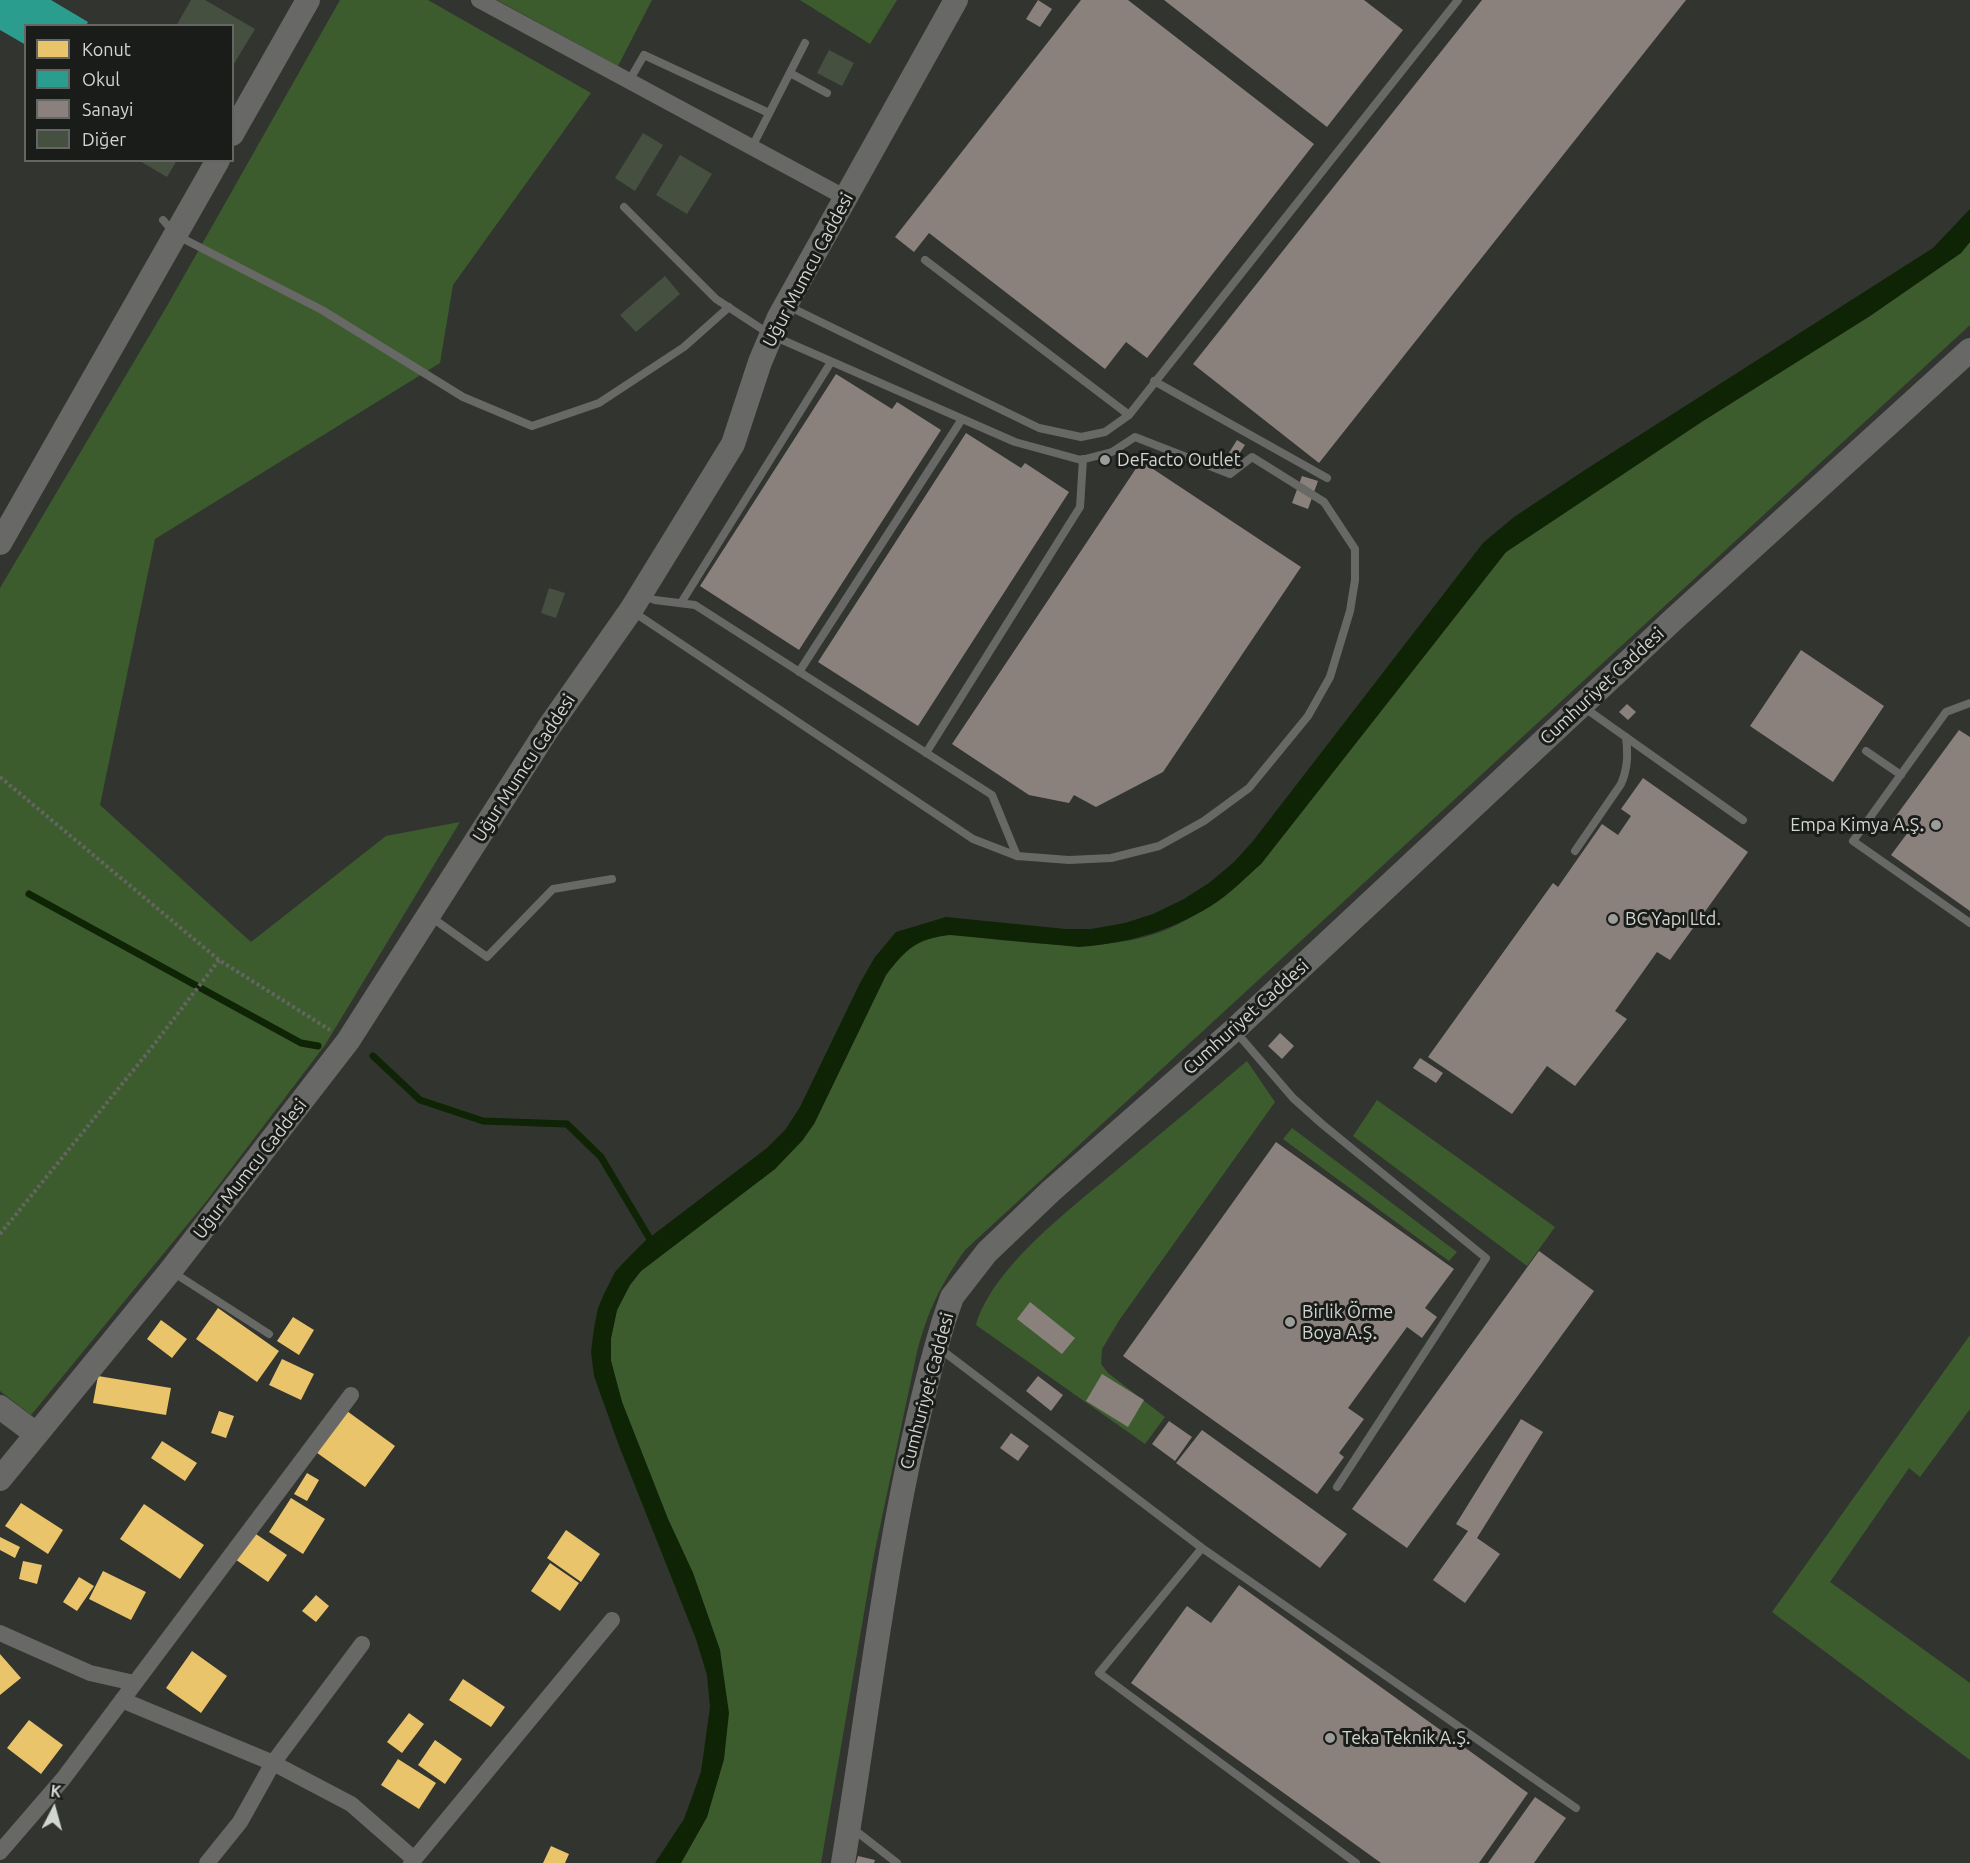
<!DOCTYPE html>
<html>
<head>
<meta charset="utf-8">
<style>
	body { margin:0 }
	#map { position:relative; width:1970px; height:1863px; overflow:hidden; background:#323430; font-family:Ubuntu,sans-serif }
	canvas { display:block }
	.legend { position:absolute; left:24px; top:24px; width:210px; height:138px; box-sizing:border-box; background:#1a1c19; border:2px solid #646663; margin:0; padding:8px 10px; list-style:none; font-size:18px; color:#d2d6d1 }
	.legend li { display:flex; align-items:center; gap:12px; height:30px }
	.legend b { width:30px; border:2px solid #646663 }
	.north { position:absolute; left:24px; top:1779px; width:60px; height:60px; -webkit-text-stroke:4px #1a1c19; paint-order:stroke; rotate:6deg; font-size:16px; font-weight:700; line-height:24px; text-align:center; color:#d2d6d1 }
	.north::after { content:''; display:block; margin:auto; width:21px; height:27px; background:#d2d6d1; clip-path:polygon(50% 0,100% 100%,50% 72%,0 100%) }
</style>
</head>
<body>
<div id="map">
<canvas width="1970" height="1863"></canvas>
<ul class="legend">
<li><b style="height:16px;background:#e9c46a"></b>Konut</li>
<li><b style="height:16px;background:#2a9d8f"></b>Okul</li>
<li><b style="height:16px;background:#8a817c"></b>Sanayi</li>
<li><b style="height:16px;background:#465041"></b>Diğer</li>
</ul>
<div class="north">K</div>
</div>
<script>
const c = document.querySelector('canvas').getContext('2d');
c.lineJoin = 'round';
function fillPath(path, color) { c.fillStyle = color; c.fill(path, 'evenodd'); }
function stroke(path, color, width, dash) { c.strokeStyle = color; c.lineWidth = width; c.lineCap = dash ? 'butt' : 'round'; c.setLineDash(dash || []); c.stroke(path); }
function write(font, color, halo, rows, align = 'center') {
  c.font = font + ' Ubuntu,sans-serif'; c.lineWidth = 6; c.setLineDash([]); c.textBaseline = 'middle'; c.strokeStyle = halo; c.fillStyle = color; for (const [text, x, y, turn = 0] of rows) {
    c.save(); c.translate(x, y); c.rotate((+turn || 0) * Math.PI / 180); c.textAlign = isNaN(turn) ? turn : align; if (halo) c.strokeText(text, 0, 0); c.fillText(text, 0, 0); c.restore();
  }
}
fillPath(new Path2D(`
	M340 0H428L591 93 453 285 440 363 155 539 100 805 251 942 386 836 460 822 325 1045 205 1203 31 1415 0 1391V588L167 306Z
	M497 0H652L618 66Z
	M800 0H897L870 44Z
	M1970 242V325L965 1250C940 1286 928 1310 917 1352L874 1555 821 1863H681L707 1817 724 1759 720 1650 693 1573 668 1519 622 1402 611 1361V1338L617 1310 630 1285 641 1271 775 1169 814 1124 886 975C898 960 911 943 930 937 951 931 978 938 999 940 1043 944 1088 949 1132 940 1186 929 1220 899 1261 864L1506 552 1703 421 1870 316 1961 253Z
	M1247 1061 1275 1102 1120 1319 1102 1349 1101 1364 1108 1373 1165 1417 1145 1444 976 1325C993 1265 1077 1204 1124 1164 1165 1130 1206 1096 1247 1061Z
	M1377 1100 1555 1227 1527 1266 1353 1136Z
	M1292 1128 1457 1252 1449 1261 1283 1139Z
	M1970 1335V1409L1920 1477 1909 1468 1830 1582 1970 1683V1760L1772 1612Z`), '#3d5c2e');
fillPath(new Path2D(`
	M1970 209V242L1961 253 1870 316 1703 421 1506 552 1261 864C1245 878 1229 895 1211 906 1168 932 1128 943 1079 947L950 935C916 939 906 949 886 975L814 1124 802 1141 775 1169 641 1271 630 1285 617 1310 611 1338V1361L622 1402 668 1519 693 1573 720 1650 729 1713 724 1759 707 1817 681 1863H655L684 1819 701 1772 710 1707 707 1675 696 1639 618 1443 594 1376 591 1352 594 1328 598 1308 604 1294 615 1272 627 1259 645 1241 767 1148 785 1130 800 1107 860 983 875 957 896 932 946 917 1066 929H1091L1125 923 1153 914 1184 899 1209 883 1234 862 1253 841 1483 543 1514 517 1588 468 1933 248Z`), '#0e2404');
fillPath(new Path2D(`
	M218 1308 279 1351 257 1382 196 1339Z
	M293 1317 314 1330 299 1355 277 1341Z
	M161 1320 187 1339 172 1358 147 1339Z
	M282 1359 314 1374 301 1400 269 1385Z
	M98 1376 171 1388 166 1415 93 1403Z
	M336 1403 395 1446 365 1487 306 1445Z
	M219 1411 234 1416 226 1438 211 1433Z
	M162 1441 197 1463 185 1481 151 1458Z
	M307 1473 319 1480 307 1501 294 1494Z
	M291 1498 325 1519 303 1554 269 1532Z
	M21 1503 63 1530 48 1554 5 1526Z
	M144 1504 204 1545 180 1579 120 1539Z
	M250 1530 287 1555 268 1582 232 1557Z
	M566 1530 600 1554 581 1582 547 1558Z
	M0 1537 20 1547 15 1558 0 1550Z
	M23 1561 42 1565 37 1584 19 1579Z
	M550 1563 579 1583 560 1611 531 1591Z
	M103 1571 146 1592 131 1620 89 1599Z
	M79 1577 94 1586 77 1611 63 1602Z
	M316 1595 329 1606 316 1622 302 1611Z
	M192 1651 227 1676 201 1713 166 1688Z
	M0 1654 21 1678 0 1695Z
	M463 1679 505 1707 491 1727 449 1700Z
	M409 1713 424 1724 402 1753 387 1742Z
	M29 1720 63 1745 41 1774 7 1748Z
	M435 1740 462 1759 445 1784 418 1765Z
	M398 1759 436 1783 419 1809 381 1785Z
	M551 1846 569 1854 565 1863H543Z`), '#e9c46a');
fillPath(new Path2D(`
	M0 0H51L88 22 86 26H26V45L0 30Z`), '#2a9d8f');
fillPath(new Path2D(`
	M1038 0 1052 9 1040 27 1026 19Z
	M1081 0H1128L1314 144 1147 358 1126 342 1105 369 929 233 914 252 895 237Z
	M1164 0H1364L1403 30 1327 127Z
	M1482 0H1686L1319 463 1193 364Z
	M836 374 892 409 897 402 941 430 799 650 700 586Z
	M966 433 1021 468 1025 463 1069 492 918 726 818 662Z
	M1237 440 1245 445 1235 460 1227 456Z
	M1141 461 1301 567 1163 772 1096 807 1074 795 1069 803 1029 795 952 744Z
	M1302 476 1318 481 1308 509 1292 503Z
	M1801 650 1884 706 1833 782 1750 726Z
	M1627 704 1636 712 1628 720 1619 712Z
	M1959 730 1970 737V911L1891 855 1909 831 1893 820Z
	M1643 778 1748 852 1670 960 1657 952 1615 1011 1627 1019 1575 1086 1547 1066 1512 1114 1428 1057 1553 883 1558 887 1602 824 1618 835 1631 816 1621 809Z
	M1280 1033 1294 1046 1282 1059 1268 1046Z
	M1420 1058 1443 1073 1436 1083 1413 1068Z
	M1276 1142 1454 1269 1425 1308 1437 1317 1422 1338 1407 1327 1348 1408 1364 1419 1339 1453 1344 1457 1317 1494 1123 1356Z
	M1539 1251 1594 1291 1407 1548 1352 1509Z
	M1030 1302 1075 1338 1062 1354 1017 1319Z
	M1102 1374 1144 1400 1128 1427 1086 1401Z
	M1038 1376 1063 1395 1051 1411 1026 1391Z
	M1521 1419 1543 1432 1477 1538 1500 1554 1465 1603 1433 1580 1468 1531 1456 1524Z
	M1169 1421 1192 1437 1175 1461 1152 1444Z
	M1202 1430 1347 1534 1320 1568 1176 1463Z
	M1011 1433 1029 1446 1018 1461 1000 1448Z
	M1239 1585 1528 1793 1479 1863H1381L1131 1683 1187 1606 1211 1623Z
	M1535 1797 1566 1818 1534 1863H1488Z
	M858 1856 875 1860 874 1863H856Z`), '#8a817c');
stroke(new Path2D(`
	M29 894 301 1043 318 1046
	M373 1056 420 1100 483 1121 567 1124 601 1157 653 1244`), '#0e2404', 7);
fillPath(new Path2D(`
	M191 0H205L255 29 232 67V26H176Z
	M829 50 854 63 842 86 817 73Z
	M643 133 663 145 635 191 615 178Z
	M680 155 712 174 687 214 656 195Z
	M138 160H177L167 177Z
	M665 276 680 294 636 332 620 315Z
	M549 588 565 593 556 618 541 613Z`), '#465041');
stroke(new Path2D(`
	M0 777 219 960 330 1030
	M0 1234 149 1051 219 960`), '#646563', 4, [3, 3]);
stroke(new Path2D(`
	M790 73 827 93
	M629 81 644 55 769 113
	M752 147 805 43
	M624 207 716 299 771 335 1015 442 1081 460 1112 452 1135 437 1230 474 1252 457 1324 502 1355 549V580L1350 611 1330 677 1308 716 1249 788 1204 821 1159 846 1111 858 1069 860 1017 856 973 839 632 611
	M163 220 176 235 322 310 463 397 532 426 599 403 684 347 729 307
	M925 260 1129 415
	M788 306 1039 428 1081 437 1105 432 1129 415 1458 0
	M1154 381 1327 478
	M643 596 655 600 695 605 992 795 1017 856
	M681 603 831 362
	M799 672 962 419
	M1970 703 1946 712 1853 841 1970 923
	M1582 706 1743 820
	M1866 751 1901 775
	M926 753 1080 507 1083 459
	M1575 851 1621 784C1628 768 1628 754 1626 737
	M431 917 487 957 553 889 612 879
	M1236 1032 1293 1098 1322 1124 1486 1258 1337 1487
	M171 1271 269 1334
	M939 1348 1202 1548 1576 1808
	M1202 1548 1099 1673 1356 1863
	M852 1828 897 1863`), '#686966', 8);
stroke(new Path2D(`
	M479 0 846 198
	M0 1633 90 1673 134 1683
	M122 1700 273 1763 351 1804 414 1859
	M0 1852 63 1779 351 1395
	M207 1863 240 1822 273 1763 362 1644
	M411 1863 612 1620`), '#686966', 16);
stroke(new Path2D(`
	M232 134 308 0
	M0 543 218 160
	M0 1407 36 1434
	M0 1479 171 1270 348 1041 549 727 631 610 733 444 760 362 779 317 956 0
	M843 1863C873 1682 891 1497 944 1320L952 1297 987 1252 1051 1191 1234 1030 1675 618 1970 350`), '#686966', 24);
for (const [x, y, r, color] of [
	[1105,460,6,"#9a9d99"],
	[1936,825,6,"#9a9d99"],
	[1613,919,6,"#9a9d99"],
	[1290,1322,6,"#9a9d99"],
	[1330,1738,6,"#9a9d99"]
]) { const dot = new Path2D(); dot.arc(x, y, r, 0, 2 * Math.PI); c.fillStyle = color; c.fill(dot); stroke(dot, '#1a1c19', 2); }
write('18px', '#d2d6d1', '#1a1c19', [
	["Uğur Mumcu Caddesi",808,270,-62],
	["Cumhuriyet Caddesi",1602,686,-43],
	["Uğur Mumcu Caddesi",524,768,-57],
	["Cumhuriyet Caddesi",1246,1017,-42],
	["Uğur Mumcu Caddesi",250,1169,-52],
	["Cumhuriyet Caddesi",927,1391,-75]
]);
write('18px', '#d2d6d1', '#1a1c19', [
	["DeFacto Outlet",1117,460],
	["Empa Kimya A.Ş.",1924,825,"right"],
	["BC Yapı Ltd.",1625,919],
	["Birlik Örme",1302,1312],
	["Boya A.Ş.",1302,1333],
	["Teka Teknik A.Ş.",1342,1738]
], 'left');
</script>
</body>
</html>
